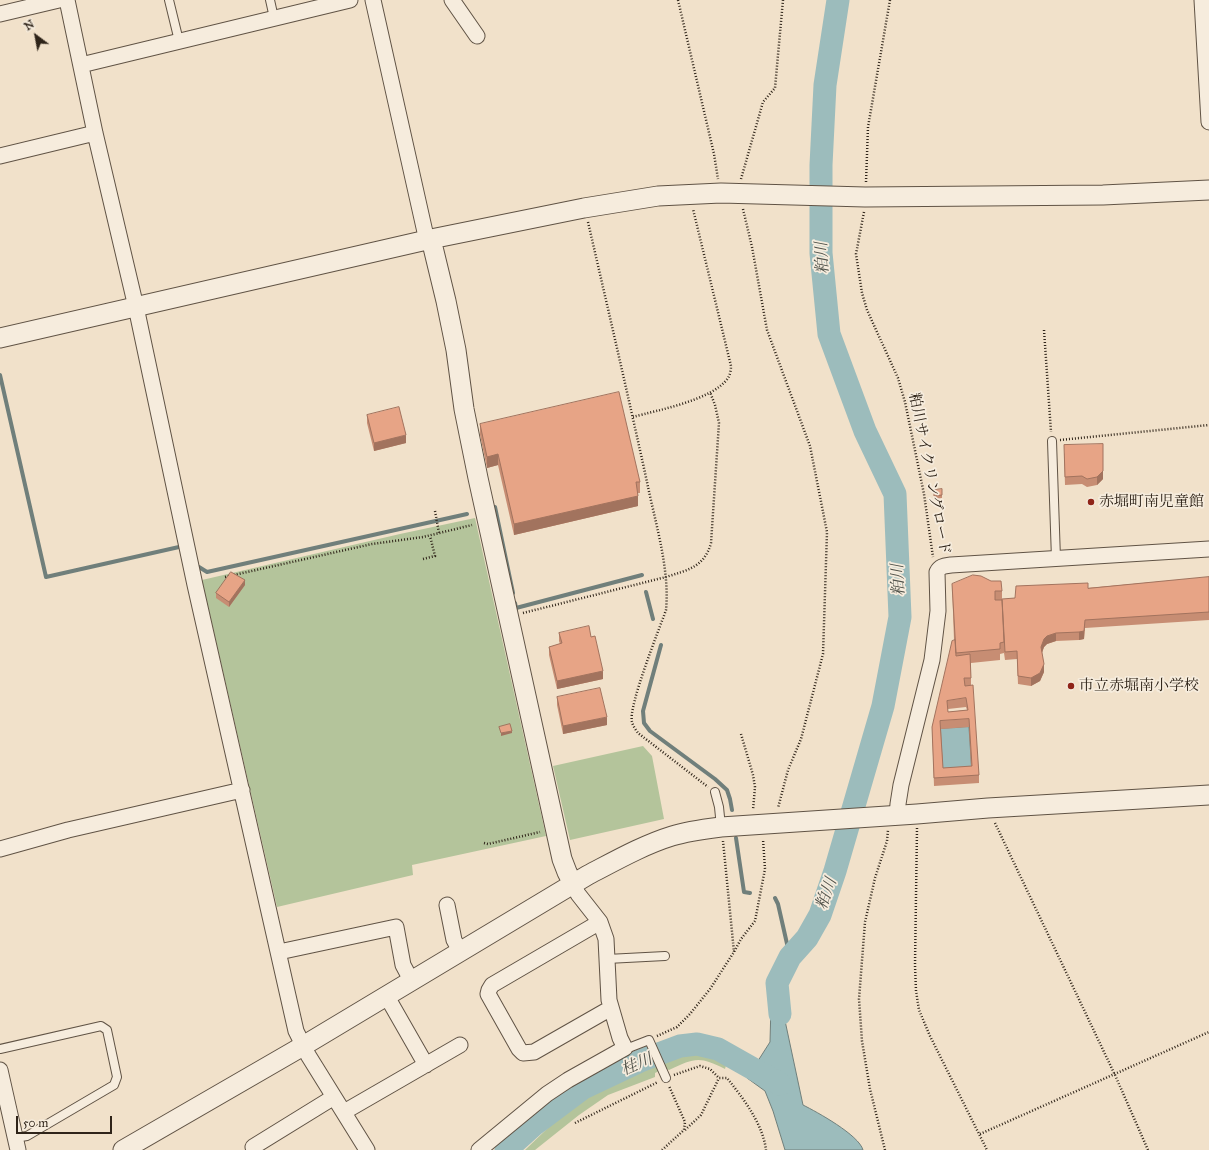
<!DOCTYPE html>
<html>
<head>
<meta charset="utf-8">
<style>
	body { margin:0 }
	#map { position:relative; width:1209px; height:1150px; overflow:hidden; background:#f1e1ca; font-family:"IM FELL Great Primer",serif }
	canvas { display:block }
	.north { position:absolute; left:16px; top:16px; width:40px; height:40px; -webkit-text-stroke:3px #f6ecdd; paint-order:stroke; rotate:328deg; font-size:11px; font-weight:700; line-height:16px; text-align:center; color:#2f2419 }
	.north::after { content:''; display:block; margin:auto; width:14px; height:18px; background:#2f2419; clip-path:polygon(50% 0,100% 100%,50% 72%,0 100%) }
	.scale { position:absolute; left:16px; top:1116px; width:96px; height:18px; box-sizing:border-box; border:2px solid #2f2419; border-top:0; padding-left:5px; font-size:12px; line-height:14px; white-space:nowrap; color:#2f2419; -webkit-text-stroke:3px #f6ecdd; paint-order:stroke }
</style>
</head>
<body>
<div id="map">
<canvas width="1209" height="1150"></canvas>
<div class="north">N</div>
<div class="scale">50 m</div>
</div>
<script>
const c = document.querySelector('canvas').getContext('2d');
c.lineJoin = 'round';
function fillPath(path, color) { c.fillStyle = color; c.fill(path, 'evenodd'); }
function stroke(path, color, width, dash) { c.strokeStyle = color; c.lineWidth = width; c.lineCap = dash ? 'butt' : 'round'; c.setLineDash(dash || []); c.stroke(path); }
function write(font, color, halo, rows, align = 'center') {
  c.font = font + ' "IM FELL Great Primer","Noto Serif JP",serif'; c.lineWidth = 3.5; c.setLineDash([]); c.textBaseline = 'middle'; c.strokeStyle = halo; c.fillStyle = color; for (const [text, x, y, turn = 0] of rows) {
    c.save(); c.translate(x, y); c.rotate((+turn || 0) * Math.PI / 180); c.textAlign = isNaN(turn) ? turn : align; if (halo) c.strokeText(text, 0, 0); c.fillText(text, 0, 0); c.restore();
  }
}
fillPath(new Path2D(`
	M475 518 546 836 412 865 413 875 277 907 202 580 400 534Z
	M643 746 652 756 664 819 570 840 553 766Z
	M699 1048 714 1052 727 1062 725 1069C699 1056 695 1058 669 1070L665 1068 655 1073V1077L608 1095 579 1115 535 1150H525L551 1125 590 1095 664 1058Z`), '#b4c49b');
const water = new Path2D(`
	M969 727 972 774 943 776 940 729Z
	M777 983 803 1105C817 1112 859 1135 863 1150H785L773 1111 765 1091 747 1078 770 1042 771 1005Z`);
fillPath(water, '#9cbcbc');
stroke(water, '#707f7b', 1);
stroke(new Path2D(`
	M0 375 46 577 179 547
	M495 507 513 593
	M199 567 207 572 467 514
	M646 592 653 619
	M515 603 516 608 642 575
	M661 645 643 711 644 723 650 731 715 779 727 790 730 799 732 810
	M736 838 744 892 750 893
	M775 898 778 904 790 957`), '#707f7b', 4);
stroke(new Path2D(`
	M780 1014 777 983 790 957 807 938 820 915 835 871 883 706 900 617 895 494 865 431 829 334 821 253V165L825 85 838 0
	M506 1150 535 1124 583 1088 640 1061 680 1046 697 1044 718 1049 780 1084`), '#9cbcbc', 23);
const service = new Path2D(`
	M169 0 179 41
	M270 0 274 18
	M1052 441 1056 559
	M715 792 719 807 721 827
	M607 959 665 956
	M625 1048 631 1047 649 1040 666 1078
	M0 1049 101 1026 107 1030 117 1077 114 1085 27 1136 15 1138`);
const minor = new Path2D(`
	M67 0 95 133 136 307 195 585 296 1031 308 1055 367 1150
	M373 0 427 241
	M452 0 477 36
	M1202 0 1209 122
	M0 14 59 0
	M81 65 350 0
	M0 156 95 133
	M897 816 898 804 901 785 932 660 938 611 937 572C940 566 944 566 951 565L1209 549
	M0 849 68 830 242 790
	M447 905 454 940 460 951
	M600 922 492 985 489 990 488 994 519 1049 523 1053 534 1052 611 1008
	M279 952 396 927 403 965 411 980
	M386 995 426 1065
	M0 1070 18 1150
	M344 1112 460 1045
	M255 1150 253 1147 334 1097
	M479 1150 547 1094 568 1080 625 1048 620 1038 609 1000 606 939 600 922 578 894 573 884`);
const tertiary = new Path2D(`
	M431 239 446 301 456 350 464 409 478 478 562 859 567 872 573 884
	M0 338 431 239 584 208 658 196 721 193 865 197 1103 195 1209 190
	M123 1150 303 1046 588 875C615 861 643 845 672 836 688 831 705 829 721 827L917 814 988 808 1209 795`);
stroke(service, '#605345', 10);
stroke(minor, '#605345', 17);
stroke(tertiary, '#605345', 21);
stroke(new Path2D(`
	M678 0 714 154 718 179
	M741 179 763 102 775 88 783 0
	M866 182 868 127 890 0
	M743 209 752 247 767 330 810 446 827 532 823 654 801 739 788 770 778 808
	M864 212 856 254 862 293 867 310 898 378 905 402 924 494 933 557
	M588 222C608 309 628 395 647 482 655 522 670 569 666 610 659 630 628 706 632 722 633 726 636 730 638 733L708 787
	M1044 330 1051 432
	M633 417C658 410 713 400 728 378 730 375 731 370 731 366L693 209
	M1060 440 1209 425
	M435 511 439 533
	M423 559 435 556 430 536
	M225 577 372 544 423 537 472 525
	M523 613 666 577C687 570 704 568 711 543L719 423 715 405 710 392
	M741 734 753 775 755 787 753 810
	M995 823 1115 1075 1148 1150
	M917 828 915 965 916 991 919 1010 930 1036 987 1150
	M723 841 734 952
	M484 843 488 844 540 832
	M657 1036 677 1027 690 1014 710 989 734 952 741 939 755 921 765 869 763 839
	M674 1075 700 1066 710 1069 719 1078H727C743 1098 763 1124 766 1150
	M575 1123 658 1082
	M685 1130 701 1115 719 1078
	M980 1134 1209 1032
	M662 1150 684 1130 685 1122 669 1086
	M885 1150 870 1089 862 1041 859 999 865 922 875 878 887 841 888 830`), '#2f2419', 2.5, [1, 2]);
stroke(service, '#f6ecdd', 8);
stroke(minor, '#f6ecdd', 15);
stroke(tertiary, '#f6ecdd', 19);
fillPath(new Path2D(`
	M367 415 406 443 374 451 367 423Z
	M480 424 640 482V493H638V506L514 535 498 465 487 468 480 435Z
	M1064 453 1103 479 1097 485 1087 487 1082 484 1065 485Z
	M934 490 942 495V498L934 499Z
	M1209 577V620L1085 628 1084 639 1079 640 1056 641 1047 644 1044 647 1042 653 1044 672 1040 681 1031 686 1018 684 1017 659 1005 660 1004 653 1000 654V660L971 663V686L979 775V783L934 786 932 727 954 640 952 584 1002 591V600L1088 588ZM966 707 967 710 948 712V709ZM969 727 971 766 943 768 941 729Z
	M245 585 229 607 216 598V593Z
	M559 633 591 637 603 679 557 689 549 655V647L560 644 559 641Z
	M557 697 607 725 563 734 557 705Z`), '#c78d73');
fillPath(new Path2D(`
	M406 435V443L374 451V443Z
	M498 454V465L487 468V457Z
	M1103 471V479L1097 485V477Z
	M638 496V506L514 535V524Z
	M245 580V585L229 607V602Z
	M1085 620 1084 639 1079 640V632Z
	M1056 633V641L1047 644 1044 647 1041 655V647L1044 639 1047 636Z
	M1044 664V672L1040 681 1031 686V678Z
	M603 671V679L557 689V681Z
	M607 717V725L563 734V726Z
	M512 731V733L501 736V733Z`), '#a2735e');
const building = new Path2D(`
	M619 392 640 482H636L638 496 514 524 498 454 487 457 480 424Z
	M399 407 406 435 374 443 367 415Z
	M1103 444V471L1097 477 1087 479 1082 476 1065 477 1064 445Z
	M942 489V495L934 496V490Z
	M231 572 245 580 229 602 216 593Z
	M973 575 981 576 991 581H1001L1002 591H995V600H1002L1004 642 1000 643V649L956 653 952 584Z
	M1209 577V612L1085 620 1084 631 1079 632 1056 633 1047 636 1044 639 1041 647 1044 664 1040 673 1031 678 1018 676 1017 651 1005 652 1002 599 1015 598 1016 586 1088 583V588Z
	M589 626 591 637 595 636 603 671 557 681 549 647 562 643 559 633Z
	M955 640 956 656 970 654 971 678H964L965 686 973 685 979 775 934 778 932 727 952 641ZM966 698 968 710 948 712 947 701ZM969 719 972 766 943 768 940 721Z
	M600 688 607 717 563 726 557 697Z
	M510 724 512 731 501 733 499 727Z`);
fillPath(building, '#e7a486');
stroke(building, '#a2735e', 1);
for (const [x, y, r, color] of [
	[1091,502,4,"#8f2418"],
	[1071,686,4,"#8f2418"]
]) { const dot = new Path2D(); dot.arc(x, y, r, 0, 2 * Math.PI); c.fillStyle = color; c.fill(dot); stroke(dot, '#f6ecdd', 1.5); }
write('15px', '#2f2419', '#f6ecdd', [
	["粕川サイクリングロード",929,474,79]
]);
write('15px', '#2f2419', '#f6ecdd', [
	["赤堀町南児童館",1099,502],
	["市立赤堀南小学校",1079,686]
], 'left');
write('italic 16px', '#50524a', '#f6ecdd', [
	["粕川",823,258,-93],
	["粕川",899,580,-93],
	["粕川",827,894,-70],
	["桂川",637,1065,-23]
]);
</script>
</body>
</html>
